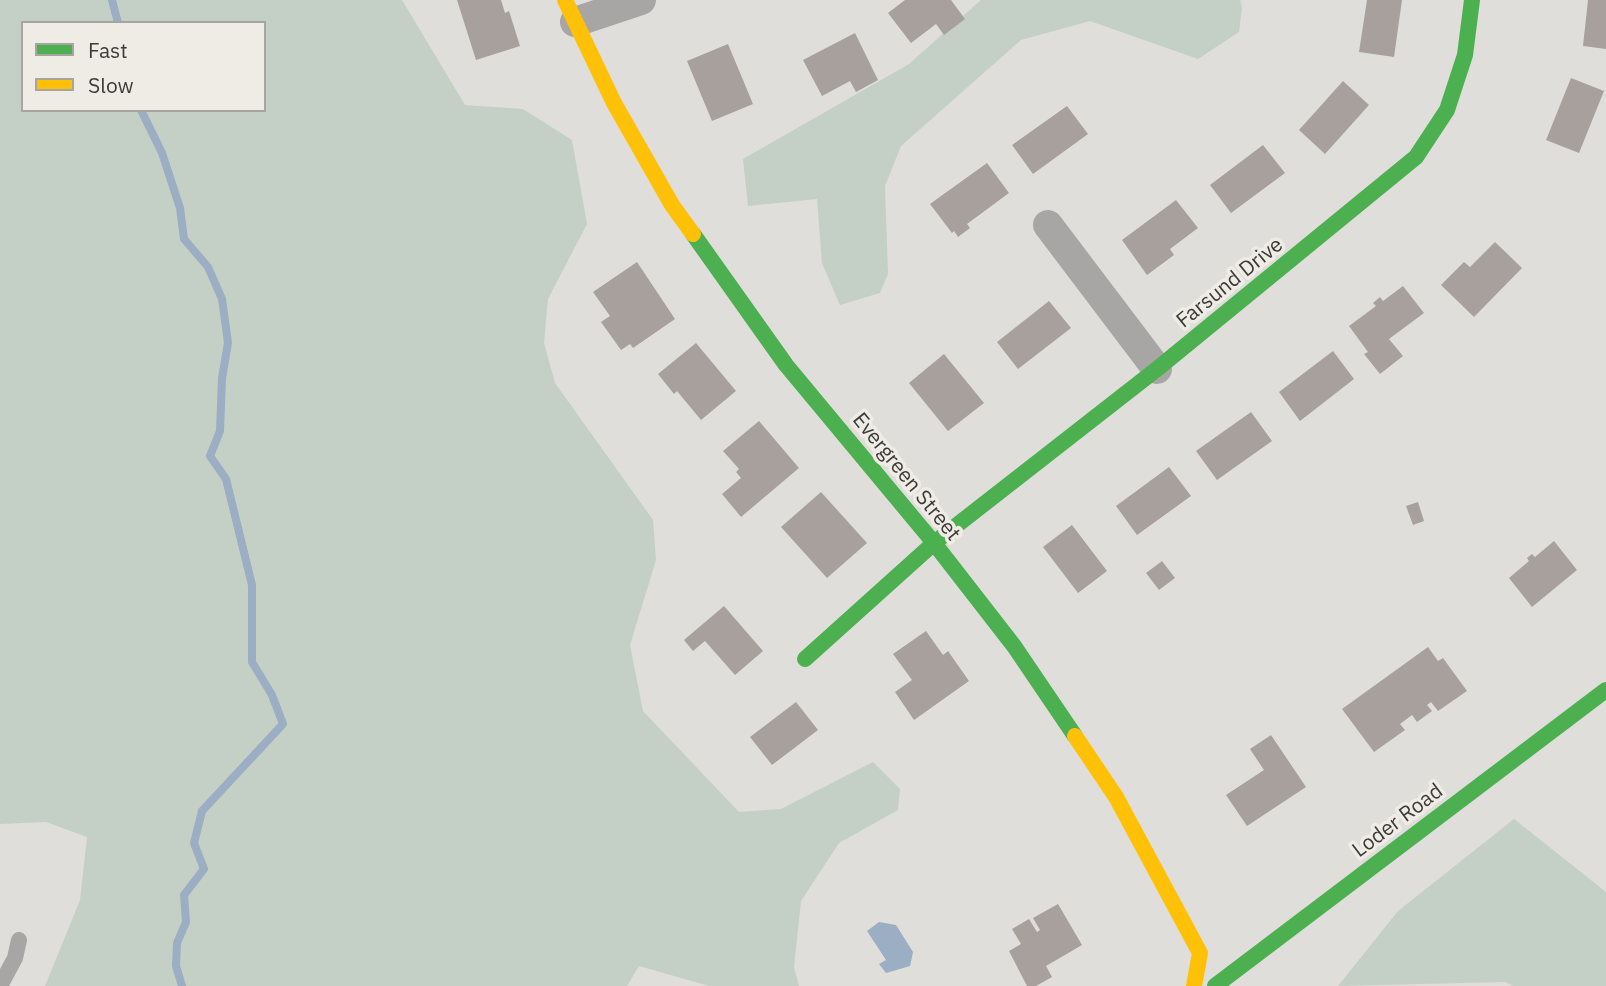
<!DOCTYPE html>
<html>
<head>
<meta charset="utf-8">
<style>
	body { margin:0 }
	#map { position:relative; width:1606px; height:986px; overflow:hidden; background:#dfdeda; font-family:"IBM Plex Sans",sans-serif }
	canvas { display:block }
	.legend { position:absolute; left:21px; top:21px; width:245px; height:91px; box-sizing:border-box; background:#efece5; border:2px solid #a7a5a0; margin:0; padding:9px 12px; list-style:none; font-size:21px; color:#3c3b39 }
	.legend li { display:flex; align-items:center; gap:14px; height:35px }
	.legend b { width:35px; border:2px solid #a7a5a0 }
</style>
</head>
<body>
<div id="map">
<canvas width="1606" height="986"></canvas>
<ul class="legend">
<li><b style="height:9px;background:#4caf50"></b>Fast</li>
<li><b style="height:9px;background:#ffc107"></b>Slow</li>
</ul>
</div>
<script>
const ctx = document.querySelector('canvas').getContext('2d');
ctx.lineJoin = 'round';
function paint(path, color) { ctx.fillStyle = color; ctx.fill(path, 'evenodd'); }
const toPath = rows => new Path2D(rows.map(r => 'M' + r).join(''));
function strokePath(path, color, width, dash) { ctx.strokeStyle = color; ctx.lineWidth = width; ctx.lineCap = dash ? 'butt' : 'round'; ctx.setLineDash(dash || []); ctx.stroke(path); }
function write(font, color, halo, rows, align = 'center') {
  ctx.font = font + ' "IBM Plex Sans",sans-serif'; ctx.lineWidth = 7; ctx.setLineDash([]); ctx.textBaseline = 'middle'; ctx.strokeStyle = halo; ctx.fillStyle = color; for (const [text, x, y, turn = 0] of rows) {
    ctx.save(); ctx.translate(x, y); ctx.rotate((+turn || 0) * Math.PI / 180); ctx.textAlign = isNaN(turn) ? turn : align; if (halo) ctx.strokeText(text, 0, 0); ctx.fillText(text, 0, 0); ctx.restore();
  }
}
paint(toPath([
	[0,0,402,0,465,105,523,109,572,140,587,224,548,299,544,343,555,383,653,520,656,560,630,645,643,711,739,812,781,809,873,762,900,789,898,810,839,843,801,901,794,967,799,986,709,986,639,966,627,986,45,986,80,900,87,837,46,822,0,824],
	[23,23,264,23,264,110,23,110],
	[981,0,1240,0,1242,8,1239,32,1198,59,1090,21,1021,40,901,146,885,186,888,274,880,293,840,305,822,263,817,199,748,206,743,159,909,64],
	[1514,819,1606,892,1606,986,1513,986,1505,982,1338,986,1398,911]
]), '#c4d0c5');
paint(toPath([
	[879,922,896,925,913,952,910,966,886,973,879,964,886,960,867,931]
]), '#9baec3');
strokePath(toPath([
	[112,0,118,23],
	[141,110,162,153,180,208,184,239,208,267,222,299,228,343,222,378,220,431,210,456,226,479,252,585,252,662,272,695,283,724,202,811,194,843,204,869,184,895,186,922,177,943,176,966,182,986]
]), '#9baec3', 8);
paint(toPath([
	[457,0,501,0,505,13,509,11,520,46,476,60],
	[905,0,951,0,965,19,944,35,936,24,911,43,888,13],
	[1367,0,1402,0,1394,57,1359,52],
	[1588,0,1606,0,1606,49,1583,46],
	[855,33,878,80,856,92,850,81,822,96,803,60],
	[728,44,753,104,712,121,687,61],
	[1571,78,1604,91,1579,153,1546,140],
	[1343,81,1369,105,1325,154,1299,130],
	[1067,106,1088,134,1033,174,1012,145],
	[1263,145,1285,173,1231,213,1210,185],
	[987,163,1009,193,967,224,970,228,958,237,954,231,952,233,930,204],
	[1176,200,1198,228,1170,249,1174,255,1147,275,1122,240],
	[1495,242,1522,268,1474,317,1441,285,1464,262,1470,267],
	[637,262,675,319,633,348,630,344,621,350,601,322,610,316,593,292],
	[1403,286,1424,313,1389,339,1403,356,1380,374,1364,354,1368,352,1349,326,1376,306,1373,303,1380,297,1383,301],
	[1049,301,1071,328,1018,369,997,342],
	[696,343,736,391,701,420,677,391,674,394,658,374],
	[1333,351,1354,379,1300,421,1279,392],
	[944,354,984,403,948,431,909,383],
	[1251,412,1272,441,1217,480,1196,451],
	[759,421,799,468,741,517,722,494,741,478,736,472,739,469,723,451],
	[1169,467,1191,496,1137,535,1116,506],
	[821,492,867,543,827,578,781,527],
	[1418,502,1424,521,1413,525,1406,506],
	[1072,525,1107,571,1078,593,1043,547],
	[1554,541,1577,570,1532,607,1509,578,1529,561,1527,558,1532,554,1535,557],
	[1162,561,1175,578,1159,590,1146,573],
	[724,606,763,651,735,675,705,641,693,651,684,640],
	[926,631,943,655,948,651,969,681,914,720,895,692,912,680,893,654],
	[1428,647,1438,661,1443,658,1467,691,1438,711,1431,702,1427,705,1432,711,1417,722,1412,715,1400,724,1405,730,1374,752,1342,709],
	[796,702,818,730,772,765,750,737],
	[1271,735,1306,787,1247,826,1226,795,1264,770,1250,749],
	[1058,904,1082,945,1046,966,1052,977,1036,986,1027,986,1009,951,1021,944,1012,929,1029,919,1037,932,1040,930,1033,918]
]), '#a8a09c');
strokePath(toPath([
	[0,986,15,958,19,940]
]), '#a8a6a4', 16);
strokePath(toPath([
	[575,22,641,0],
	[1048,225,1157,369]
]), '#a8a6a4', 30);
strokePath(toPath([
	[693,234,786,365,934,543,1014,646,1075,736],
	[805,659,934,543,1157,369,1416,157,1447,110,1465,55,1472,0],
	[1215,986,1606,690]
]), '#4caf50', 16);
strokePath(toPath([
	[565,0,614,103,672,205,693,234],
	[1075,736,1116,797,1200,953,1194,986]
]), '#ffc107', 16);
write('21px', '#3c3b39', '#efece5', [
	["Farsund Drive",1230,283,-39],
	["Evergreen Street",906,477,51],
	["Loder Road",1398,821,-37]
]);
</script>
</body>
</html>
